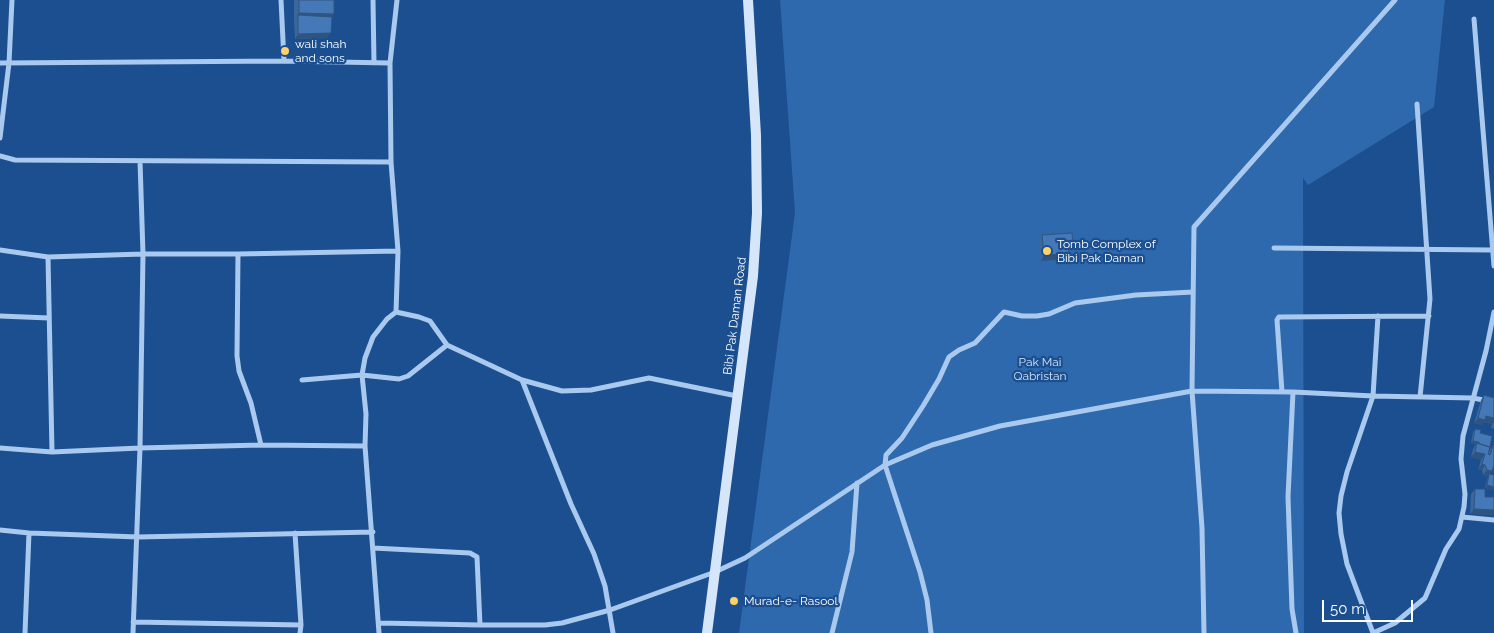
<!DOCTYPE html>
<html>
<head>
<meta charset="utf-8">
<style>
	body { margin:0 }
	#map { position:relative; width:1494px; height:633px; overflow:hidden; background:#1b4f8f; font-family:Raleway,sans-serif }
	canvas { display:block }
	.scale { position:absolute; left:1322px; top:600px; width:91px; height:22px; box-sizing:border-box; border:2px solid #fff; border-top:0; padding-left:6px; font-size:15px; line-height:18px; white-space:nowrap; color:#fff; -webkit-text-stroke:4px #1b4f8f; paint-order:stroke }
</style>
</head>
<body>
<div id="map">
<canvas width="1494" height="633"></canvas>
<div class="scale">50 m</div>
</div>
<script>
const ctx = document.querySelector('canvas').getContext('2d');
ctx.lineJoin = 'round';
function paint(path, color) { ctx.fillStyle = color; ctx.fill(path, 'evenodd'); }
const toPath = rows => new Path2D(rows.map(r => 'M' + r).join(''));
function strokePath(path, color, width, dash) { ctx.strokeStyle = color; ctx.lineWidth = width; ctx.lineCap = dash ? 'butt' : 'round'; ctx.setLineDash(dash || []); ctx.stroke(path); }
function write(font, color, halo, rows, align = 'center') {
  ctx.font = font + ' Raleway,sans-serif'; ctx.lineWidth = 4.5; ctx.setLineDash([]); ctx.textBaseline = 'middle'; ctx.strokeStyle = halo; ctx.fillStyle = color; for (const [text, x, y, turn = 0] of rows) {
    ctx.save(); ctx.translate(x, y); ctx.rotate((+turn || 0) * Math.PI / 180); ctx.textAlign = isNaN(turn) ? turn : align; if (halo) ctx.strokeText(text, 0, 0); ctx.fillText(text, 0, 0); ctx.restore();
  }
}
paint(toPath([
	[780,0,1445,0,1434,107,1308,185,1303,178,1304,633,739,633,795,213]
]), '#2e69ad');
strokePath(toPath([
	[281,0,284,61],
	[373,0,374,63],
	[1474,19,1494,266],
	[0,63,284,61,390,63],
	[1417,104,1430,299,1420,397],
	[0,138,9,63,12,0],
	[0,156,15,160,391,162],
	[1274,248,1493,250],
	[0,250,48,257,143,254,238,254,398,251],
	[238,254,237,356,239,371,251,403,261,445],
	[48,257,52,452],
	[396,312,419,317,430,321,447,345,522,380,562,391,591,390,649,378,737,396],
	[0,316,49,318],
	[302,380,362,375,399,379,408,376,447,345],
	[522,380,571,504,594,554,605,586,613,633],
	[1282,392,1277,320,1279,317,1429,316],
	[1293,392,1288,497,1292,609,1296,633],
	[0,448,52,452,140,448,261,445,365,446],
	[1462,517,1494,520],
	[0,530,29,533,138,537,373,532],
	[295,533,301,625,300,633],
	[373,548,470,553,477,557,480,625],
	[133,622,301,625],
	[379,623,480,625,545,625,562,623,610,610,715,572,745,558,885,465,932,445,1000,426,1192,391,1293,392,1373,396,1473,398,1494,402],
	[25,633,29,533],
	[133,633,140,448,143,254,140,161],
	[379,633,365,446,366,414,362,375,365,358,373,337,387,319,396,312,398,251,391,162,390,63,397,0],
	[832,633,852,552,857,483],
	[931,633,927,600,920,572,885,465,886,455,902,438,923,406,939,379,949,357,959,350,975,343,1004,312,1022,316,1037,316,1049,314,1075,303,1136,295,1193,292],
	[1204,633,1202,528,1192,391,1194,227,1395,0],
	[1373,633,1395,623,1425,598,1446,549,1459,529,1464,507,1465,494,1461,459,1463,436,1486,351,1494,312],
	[1373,633,1347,564,1341,534,1339,513,1341,496,1347,472,1373,396,1378,316]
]), '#a9c9ee', 5);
strokePath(toPath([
	[707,633,753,276,757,213,756,135,748,0]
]), '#d6e6fa', 10);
paint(toPath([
	[294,0,334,0,327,38,295,39,294,20],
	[1042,235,1069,248,1068,248,1065,259,1041,261,1039,240],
	[1484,395,1494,398,1494,429,1491,428,1492,424,1484,422,1482,425,1474,423,1481,400],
	[1475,429,1480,433,1489,451,1494,444,1492,471,1490,474,1494,475,1494,490,1485,488,1488,476,1483,475,1482,470,1478,470,1481,460,1471,457,1473,449,1476,444,1471,443,1473,432],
	[1475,489,1485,497,1493,515,1470,514,1471,494]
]), '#3a679d');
paint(toPath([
	[299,13,334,14,329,21,298,15,294,20],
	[331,33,327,38,295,39,298,34],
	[1073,242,1069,248,1064,248,1068,243],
	[1069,254,1065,259,1041,261,1044,255],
	[1486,416,1494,418,1494,422,1492,424,1484,422,1482,425,1474,423,1478,418],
	[1473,441,1479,442,1477,444,1471,443],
	[1475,452,1485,454,1481,460,1471,457],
	[1482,464,1485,465,1482,470,1478,470],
	[1487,470,1492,471,1489,476,1489,474,1488,476,1483,475],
	[1487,485,1494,487,1494,490,1485,488],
	[1474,509,1494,510,1494,514,1493,515,1470,514]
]), '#305480');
const building = toPath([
	[299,0,334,0,334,14,299,13,299,0],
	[298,15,332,17,331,33,298,34,298,15],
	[1072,233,1073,242,1068,243,1069,254,1044,255,1042,235,1072,233],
	[1484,395,1494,398,1494,418,1486,416,1485,420,1478,418,1484,395],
	[1475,429,1481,430,1480,433,1492,436,1490,447,1479,444,1479,442,1473,441,1475,429],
	[1477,443,1490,447,1488,454,1490,455,1493,446,1494,446,1494,465,1492,471,1487,470,1485,465,1482,464,1485,454,1475,452,1477,443],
	[1489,474,1494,475,1494,487,1487,485,1489,474],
	[1475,489,1485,489,1485,497,1494,497,1494,510,1474,509,1475,489]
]);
paint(building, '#4478b7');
strokePath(building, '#305480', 1);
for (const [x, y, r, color] of [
	[285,51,5,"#ffd166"],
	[1047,251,5,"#ffd166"],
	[734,601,5,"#ffd166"]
]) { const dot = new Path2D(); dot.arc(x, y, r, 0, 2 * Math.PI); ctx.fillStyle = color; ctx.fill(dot); strokePath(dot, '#1b4f8f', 2); }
write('12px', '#fff', '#1b4f8f', [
	["wali shah",295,44],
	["and sons",295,58],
	["Tomb Complex of",1057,244],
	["Bibi Pak Daman",1057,258],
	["Murad-e- Rasool",744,601]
], 'left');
write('12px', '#fff', '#1b4f8f', [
	["Bibi Pak Daman Road",735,316,-83]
]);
write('12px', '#cfe3fa', '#1b4f8f', [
	["Pak Mai",1040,362],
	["Qabristan",1040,376]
]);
</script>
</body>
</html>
